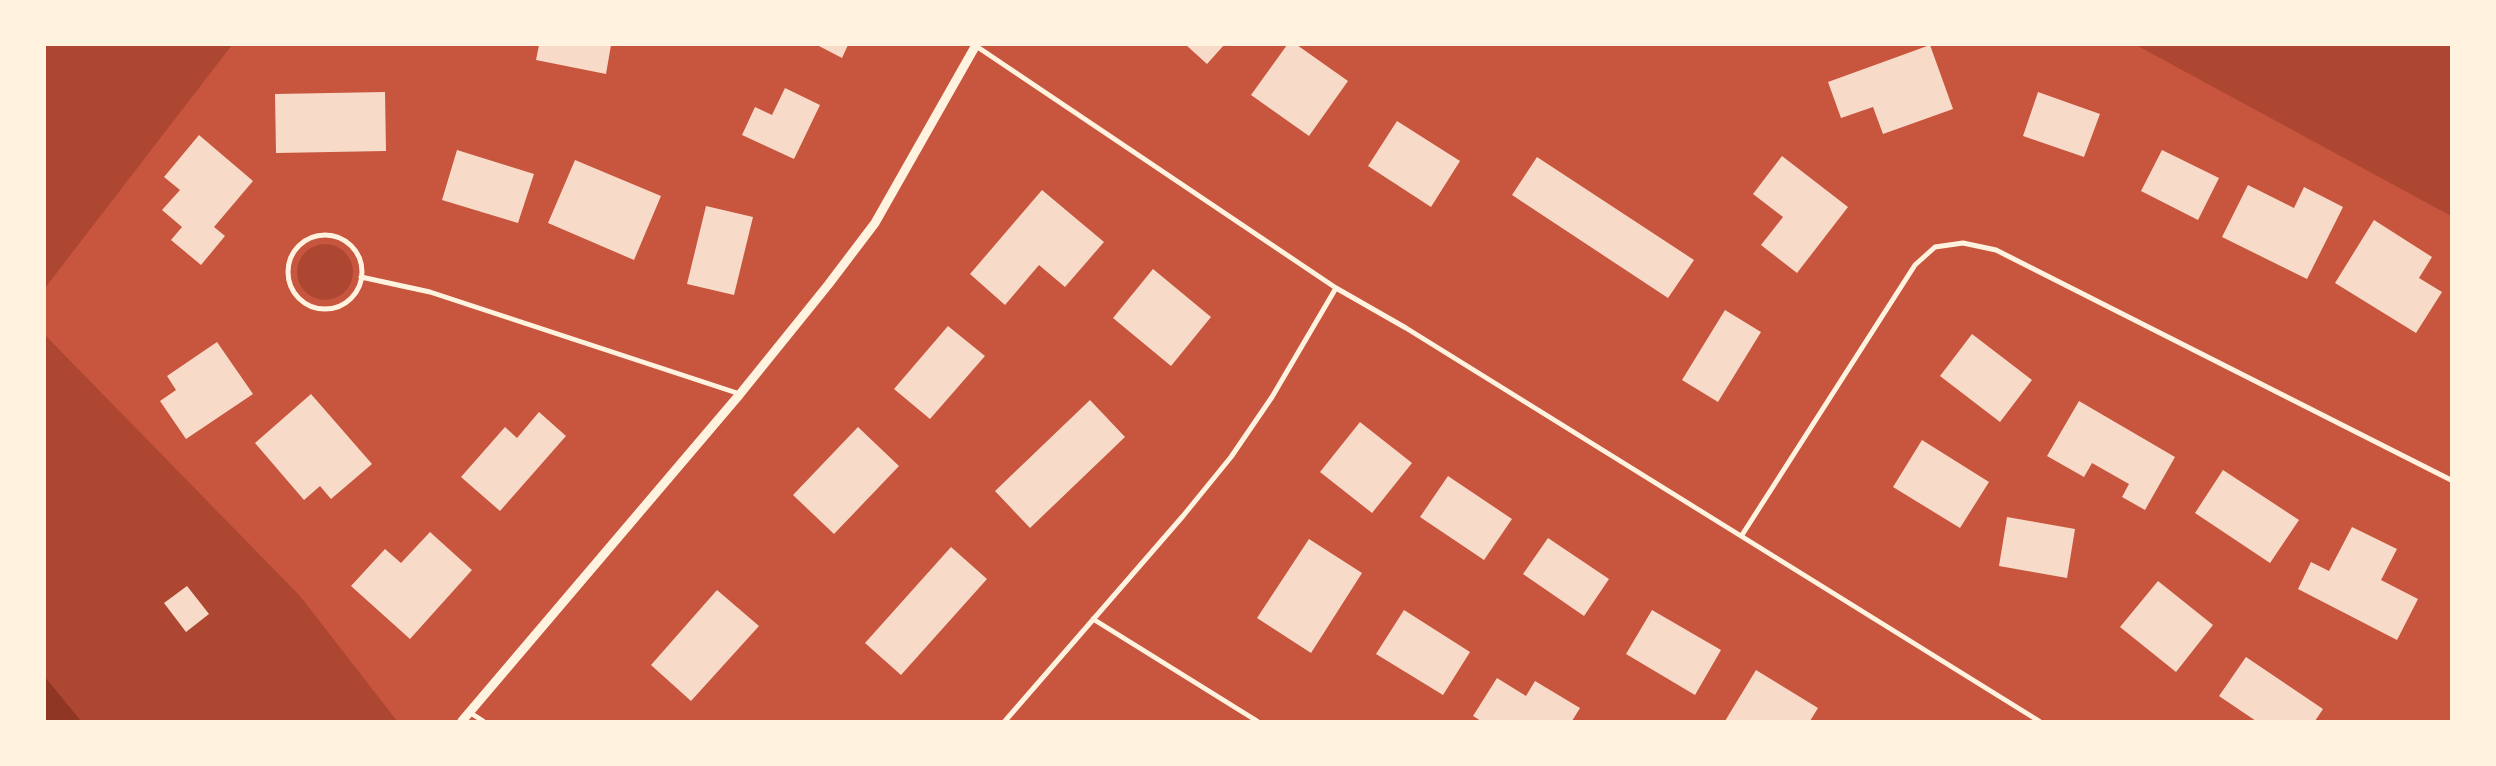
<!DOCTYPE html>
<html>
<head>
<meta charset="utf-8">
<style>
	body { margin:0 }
	#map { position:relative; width:2496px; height:766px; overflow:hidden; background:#c8553d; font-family:Montserrat,sans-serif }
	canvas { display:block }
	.frame { position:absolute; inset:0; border:46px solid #fff3e0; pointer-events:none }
</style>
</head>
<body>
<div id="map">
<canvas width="2496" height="766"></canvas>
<div class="frame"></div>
</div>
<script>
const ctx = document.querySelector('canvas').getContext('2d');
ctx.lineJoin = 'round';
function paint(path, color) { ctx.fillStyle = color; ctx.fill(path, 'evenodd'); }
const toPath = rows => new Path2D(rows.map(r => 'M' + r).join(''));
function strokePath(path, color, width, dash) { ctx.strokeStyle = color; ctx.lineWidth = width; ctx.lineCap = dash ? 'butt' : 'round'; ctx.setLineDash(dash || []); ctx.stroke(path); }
paint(toPath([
	[45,45,232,45,45,288],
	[2136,45,2451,45,2451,216],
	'297 272a28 28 0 1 1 56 0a28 28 0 1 1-56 0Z',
	[45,335,300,596,397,721,45,721]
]), '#ae4732');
paint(toPath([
	[45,677,81,721,45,721]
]), '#8f3625');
paint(toPath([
	[539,45,611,45,606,74,536,60],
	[817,45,848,45,842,58],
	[1186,45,1224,45,1207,64],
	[1287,45,1297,45,1348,81,1309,136,1251,95],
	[1930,45,1953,109,1883,134,1873,107,1841,118,1828,82],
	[785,88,820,105,794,159,742,135,755,107,772,115],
	[385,92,386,151,276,153,275,94],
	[2038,92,2100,114,2084,157,2023,136],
	[1397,121,1460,161,1431,207,1368,166],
	[199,135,253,181,214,227,225,236,201,265,171,240,182,227,162,210,180,190,164,177],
	[457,150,534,174,518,223,442,200],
	[2162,150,2219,178,2198,220,2141,191],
	[1782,156,1848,207,1797,273,1761,245,1783,217,1753,194],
	[1537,157,1694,260,1668,298,1512,195],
	[575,160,661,196,634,260,548,223],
	[2248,185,2294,208,2304,187,2343,207,2307,279,2222,237],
	[1042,190,1104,242,1065,287,1039,265,1005,305,970,274],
	[706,206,753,217,734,295,687,284],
	[2374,220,2432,257,2419,278,2442,292,2416,333,2335,283],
	[1153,269,1211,317,1171,366,1113,318],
	[1725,310,1761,332,1718,402,1682,380],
	[948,326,985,356,930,419,894,389],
	[1972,334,2032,380,2000,422,1940,376],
	[217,342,253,394,186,439,160,401,176,390,167,376],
	[311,394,372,464,331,499,320,486,304,500,255,443],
	[1090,400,1125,437,1030,528,995,491],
	[2079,401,2175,457,2145,510,2122,497,2129,484,2092,463,2084,477,2047,456],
	[539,412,566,436,500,511,461,477,505,427,517,438],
	[1360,422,1412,463,1372,513,1320,472],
	[858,427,899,466,834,534,793,495],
	[1922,440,1989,482,1960,528,1893,487],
	[2223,470,2299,520,2270,563,2195,513],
	[1448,476,1512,519,1484,560,1420,517],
	[2007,517,2075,529,2067,578,1999,566],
	[2352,527,2397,549,2381,580,2418,599,2397,640,2298,589,2311,562,2329,571],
	[430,532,472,570,410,639,351,586,385,549,401,563],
	[1548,538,1609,579,1584,616,1523,574],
	[1309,539,1362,573,1311,653,1257,618],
	[951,547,987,579,901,675,865,643],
	[2158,581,2213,625,2176,672,2120,627],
	[187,586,209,614,186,632,164,603],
	[717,590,759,626,691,701,651,665],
	[1404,610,1470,652,1443,695,1376,654],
	[1652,610,1721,650,1695,695,1626,654],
	[2246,657,2323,709,2315,721,2256,721,2219,696],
	[1756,670,1818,708,1810,721,1725,721],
	[1497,678,1526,696,1535,681,1580,708,1572,721,1481,721,1473,716]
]), '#f7dbc8');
strokePath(toPath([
	[976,46,1336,288,1406,328,2039,721],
	'288 272a37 37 0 1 1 74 0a37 37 0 1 1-74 0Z',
	[361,277,430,292,740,394],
	[1742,535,1915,265,1935,247,1963,243,1996,250,2451,480],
	[1093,619,1257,721],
	[469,712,483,721],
	[1005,721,1183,516,1231,457,1272,397,1336,288]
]), '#fff3e0', 5);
strokePath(toPath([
	[462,721,740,394,828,285,875,223,976,45]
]), '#fff3e0', 9);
</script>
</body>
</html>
